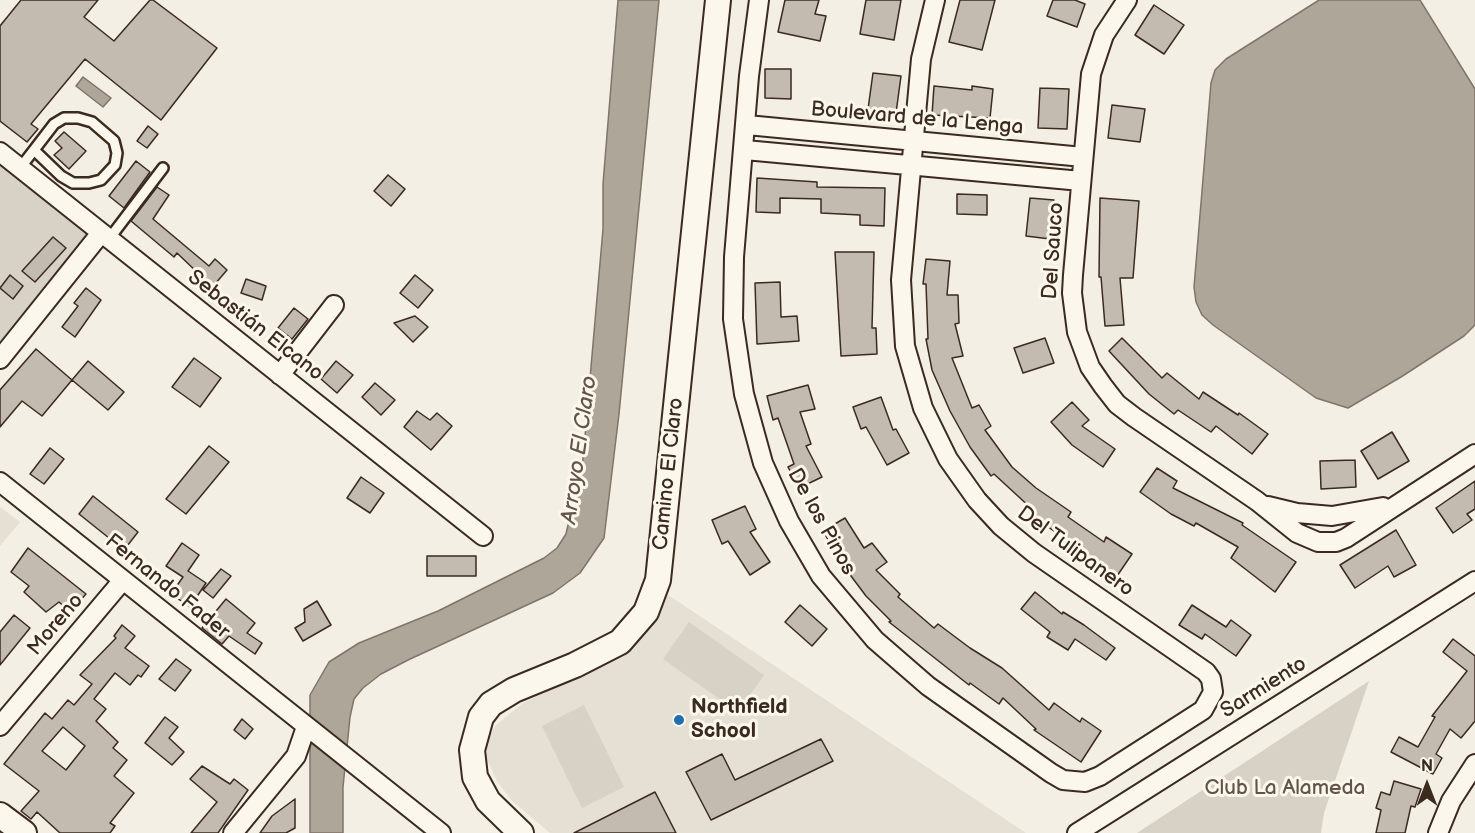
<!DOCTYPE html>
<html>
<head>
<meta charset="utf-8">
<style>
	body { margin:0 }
	#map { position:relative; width:1475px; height:833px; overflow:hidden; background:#f3efe4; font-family:"Balsamiq Sans",sans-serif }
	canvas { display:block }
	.north { position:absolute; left:1397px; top:755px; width:60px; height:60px; -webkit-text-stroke:4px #fbf7ec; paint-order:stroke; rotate:0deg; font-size:16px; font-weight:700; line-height:24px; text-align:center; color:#3b2a1e }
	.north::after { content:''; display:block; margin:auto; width:21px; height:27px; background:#3b2a1e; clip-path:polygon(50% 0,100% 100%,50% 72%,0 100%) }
</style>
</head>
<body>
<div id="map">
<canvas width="1475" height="833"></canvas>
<div class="north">N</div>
</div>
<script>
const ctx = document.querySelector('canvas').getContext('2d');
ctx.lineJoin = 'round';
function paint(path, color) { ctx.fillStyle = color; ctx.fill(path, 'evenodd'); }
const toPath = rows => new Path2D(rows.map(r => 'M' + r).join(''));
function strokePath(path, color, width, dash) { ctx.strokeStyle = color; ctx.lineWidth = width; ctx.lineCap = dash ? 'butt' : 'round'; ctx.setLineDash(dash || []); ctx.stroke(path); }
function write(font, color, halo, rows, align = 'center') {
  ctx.font = font + ' "Balsamiq Sans",sans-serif'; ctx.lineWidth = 6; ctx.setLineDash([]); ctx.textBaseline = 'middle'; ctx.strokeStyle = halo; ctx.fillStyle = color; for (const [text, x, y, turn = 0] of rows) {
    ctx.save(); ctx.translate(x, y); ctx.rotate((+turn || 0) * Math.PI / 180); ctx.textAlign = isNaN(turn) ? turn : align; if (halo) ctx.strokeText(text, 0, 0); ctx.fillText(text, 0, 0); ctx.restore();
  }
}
paint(toPath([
	[0,507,20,522,0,546],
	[668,595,1026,833,550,833,512,801,497,781,486,757,488,739,495,726,523,703,617,659,651,628]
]), '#e5dfd4');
paint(toPath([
	[0,160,88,232,0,346],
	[689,622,764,675,738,712,663,659],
	[1369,681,1324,813,1321,833,1137,833],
	[584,705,624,787,582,808,542,726]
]), '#d8d1c6');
const water = toPath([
	[618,0,659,0,619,414,604,538,580,573,553,593,408,660,381,674,363,688,354,699,350,717,343,787,343,833,310,833,310,695,329,662,359,643,438,611,544,558,557,548,566,534,583,459,603,229,603,184,618,0],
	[1319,0,1420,0,1475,89,1475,325,1464,336,1401,377,1348,408,1316,398,1213,325,1202,315,1196,302,1194,287,1211,83,1215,70,1226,59,1319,0],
	[83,77,111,98,103,107,76,86,83,77]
]);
paint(water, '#afa69a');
strokePath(water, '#817468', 1.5);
const building = toPath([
	[21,0,98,0,84,17,114,41,150,0,153,0,217,48,161,120,85,59,31,124,38,129,27,142,0,121,0,26,21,0],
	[785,0,819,0,815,14,826,16,820,41,778,32,785,0],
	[866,0,901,0,894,40,860,34,866,0],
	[960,0,995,0,982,50,949,42,960,0],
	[1053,0,1075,0,1085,4,1077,27,1047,16,1053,0],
	[1154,5,1184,25,1164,54,1135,35,1154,5],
	[765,69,791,69,791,99,765,98,765,69],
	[873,73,901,76,896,113,868,109,873,73],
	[934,86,972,90,972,86,993,89,990,118,932,115,934,86],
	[1040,88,1069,89,1067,129,1038,128,1040,88],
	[1112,105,1145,109,1140,142,1108,138,1112,105],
	[148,126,158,134,147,148,137,141,148,126],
	[64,132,86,151,69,169,54,155,62,148,55,141,64,132],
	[136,161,150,172,124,208,109,196,136,161],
	[388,175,405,189,391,206,374,191,388,175],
	[757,178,817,182,817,187,885,188,884,226,860,225,860,215,821,213,821,199,780,198,780,213,756,212,757,178],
	[157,187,169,195,153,219,209,266,215,259,227,270,209,291,196,279,200,275,177,253,174,257,131,221,157,187],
	[957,194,987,195,987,215,957,214,957,194],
	[1030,198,1054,200,1050,239,1026,236,1030,198],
	[1100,198,1139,201,1133,278,1120,278,1124,325,1105,326,1101,277,1099,277,1100,198],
	[53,237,66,248,35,282,22,271,53,237],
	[835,252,874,252,872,328,876,328,877,354,841,356,835,252],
	[926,259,950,261,947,295,958,295,959,323,955,324,963,356,952,358,972,408,979,405,991,426,985,430,1012,467,1036,488,1071,512,1068,517,1104,542,1106,537,1132,554,1115,579,1060,541,1063,537,1030,515,1033,510,994,474,991,476,970,447,950,411,932,370,926,339,928,339,926,284,923,284,926,259],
	[10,275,23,286,13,299,0,288,10,275],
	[415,275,433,290,418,308,400,293,415,275],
	[246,279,266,286,262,300,241,293,246,279],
	[780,282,781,317,797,316,799,341,757,344,755,283,780,282],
	[86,288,101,300,75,337,62,327,78,306,74,303,86,288],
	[294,308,308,319,292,339,278,328,294,308],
	[415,316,428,327,413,342,394,323,415,316],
	[1045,338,1054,363,1023,373,1014,348,1045,338],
	[1122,338,1162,378,1167,373,1199,399,1203,392,1238,415,1239,413,1268,434,1252,454,1216,426,1211,432,1178,410,1174,414,1149,394,1109,351,1122,338],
	[36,349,72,380,42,416,22,401,0,427,0,390,36,349],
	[194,358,221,378,200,407,172,387,194,358],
	[88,361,124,392,108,410,72,380,88,361],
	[336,361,353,375,337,393,321,379,336,361],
	[375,383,395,400,381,415,362,397,375,383],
	[808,385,815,409,800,412,811,444,806,446,822,477,799,488,788,467,794,464,778,418,773,420,767,396,808,385],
	[881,397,893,430,896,429,909,453,887,465,866,427,861,429,853,407,881,397],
	[1072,402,1089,420,1082,426,1115,449,1103,467,1072,445,1051,422,1072,402],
	[417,411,430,420,437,413,452,426,431,450,404,427,417,411],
	[1392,432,1409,461,1378,479,1361,451,1392,432],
	[209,446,229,462,186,514,166,499,209,446],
	[50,448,64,459,44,484,30,474,50,448],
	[1355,460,1356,487,1321,489,1320,461,1355,460],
	[1157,468,1177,481,1173,488,1243,523,1242,525,1296,562,1275,592,1231,558,1238,547,1196,523,1194,526,1171,514,1140,492,1157,468],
	[361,477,384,493,370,513,347,498,361,477],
	[1475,481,1475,509,1467,514,1472,520,1453,533,1436,508,1475,481],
	[93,496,138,532,124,550,79,514,93,496],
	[745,506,756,529,750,532,770,562,750,575,728,541,722,544,712,520,745,506],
	[845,518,864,548,872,543,887,562,876,570,900,594,898,597,934,628,938,624,970,648,1002,668,1049,710,1054,703,1080,722,1082,718,1101,731,1081,762,1034,730,1036,729,1003,698,999,704,970,683,969,685,889,622,891,621,866,596,842,564,823,531,845,518],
	[1396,530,1416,565,1394,577,1388,566,1355,588,1340,565,1396,530],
	[182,543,199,555,188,571,206,583,190,607,171,594,183,577,166,566,182,543],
	[28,548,86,594,70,612,59,602,46,612,24,592,29,586,11,572,28,548],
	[427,556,476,556,476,576,427,576,427,556],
	[221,569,231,576,213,598,203,590,221,569],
	[1035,592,1062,614,1063,612,1084,625,1115,648,1106,660,1075,639,1068,650,1047,637,1050,632,1021,609,1035,592],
	[226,599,255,623,247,633,262,643,255,654,229,636,222,644,202,628,226,599],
	[317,601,331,625,303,641,295,628,305,622,304,609,317,601],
	[800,605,827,629,812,646,785,622,800,605],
	[1192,605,1226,627,1231,620,1251,635,1236,656,1205,634,1202,639,1179,625,1192,605],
	[14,615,30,628,0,665,0,632,14,615],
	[122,625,135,636,125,648,149,666,141,677,138,675,130,685,115,673,94,699,106,709,96,721,118,742,113,748,127,760,114,776,134,793,110,823,115,826,110,833,60,833,37,812,31,819,21,811,39,791,4,764,45,713,52,719,68,700,74,705,92,684,80,675,116,638,114,636,122,625],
	[63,727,85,746,66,770,42,751,63,727],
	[1453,639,1475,656,1475,721,1461,738,1450,729,1436,754,1442,758,1433,774,1391,752,1399,737,1418,747,1435,717,1432,716,1467,671,1443,652,1453,639],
	[176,659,191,670,175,691,159,679,176,659],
	[165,717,178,727,169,738,184,752,172,765,145,743,165,717],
	[242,719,253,729,245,739,234,730,242,719],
	[821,739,833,761,711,820,686,772,722,754,735,780,821,739],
	[202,766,230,784,234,779,248,790,218,833,191,833,217,802,190,779,202,766],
	[1394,781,1421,789,1415,807,1411,806,1405,833,1376,833,1381,810,1376,808,1381,792,1390,795,1394,781],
	[655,792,676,833,574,833,655,792],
	[295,799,295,828,286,833,260,833,272,816,295,799]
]);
paint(building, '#c3bbb0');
strokePath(building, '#3b2a1e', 1.5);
const lane = toPath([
	[20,168,34,150,54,124,64,118,78,118,92,122,114,141,117,153,115,165,101,180,89,183,73,183,61,176,34,150],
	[109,239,163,168]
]);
const street = toPath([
	[759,0,749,76,734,257,733,319,744,394,763,463,789,521,821,576,875,640,928,686,1051,773,1063,780,1085,782,1100,776,1203,710,1213,692,1211,679,1206,672,1034,553,1001,526,977,500,948,459,923,408,905,346,901,280,921,59,935,0],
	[1127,0,1104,35,1091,74,1073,275,1072,293,1077,332,1090,367,1103,386,1117,404,1134,417,1257,501,1297,533,1318,542,1336,542,1346,538,1475,454],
	[747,125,1083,157],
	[745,150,1081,181],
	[0,152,483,536],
	[0,359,101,233],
	[280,375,334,305],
	[0,482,441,833],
	[1268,506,1297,513,1332,516,1383,507],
	[0,726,123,580],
	[233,833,296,756,306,727],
	[1077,833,1475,581],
	[1438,833,1451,801,1475,764]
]);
const secondary = toPath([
	[0,815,24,833],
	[521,833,488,801,475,777,472,750,481,717,491,704,514,690,575,665,620,642,646,612,658,580,718,0]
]);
strokePath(lane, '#3b2a1e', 14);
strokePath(street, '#3b2a1e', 22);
strokePath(secondary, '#3b2a1e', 28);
strokePath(lane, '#fbf7ec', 9);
strokePath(street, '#fbf7ec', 18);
strokePath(secondary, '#fbf7ec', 24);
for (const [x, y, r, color] of [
	[679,720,6,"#1f6fb2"]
]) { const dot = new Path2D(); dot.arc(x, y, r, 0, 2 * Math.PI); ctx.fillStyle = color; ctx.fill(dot); strokePath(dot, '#fbf7ec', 2); }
write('21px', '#3b2a1e', '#fbf7ec', [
	["Boulevard de la Lenga",917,119,5],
	["Del Sauco",1054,251,-86],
	["Sebastián Elcano",255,326,38],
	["Camino El Claro",669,474,-84],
	["De los Pinos",821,522,61],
	["Del Tulipanero",1075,552,36],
	["Fernando Fader",167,587,39],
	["Moreno",56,625,-50],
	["Sarmiento",1264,688,-32]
]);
write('bold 21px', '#3b2a1e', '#fbf7ec', [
	["Northfield",691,708],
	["School",691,732]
], 'left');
write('21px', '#625448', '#fbf7ec', [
	["Club La Alameda",1285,789]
]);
write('italic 22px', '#645549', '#fbf7ec', [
	["Arroyo El Claro",580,450,-82]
]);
</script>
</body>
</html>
